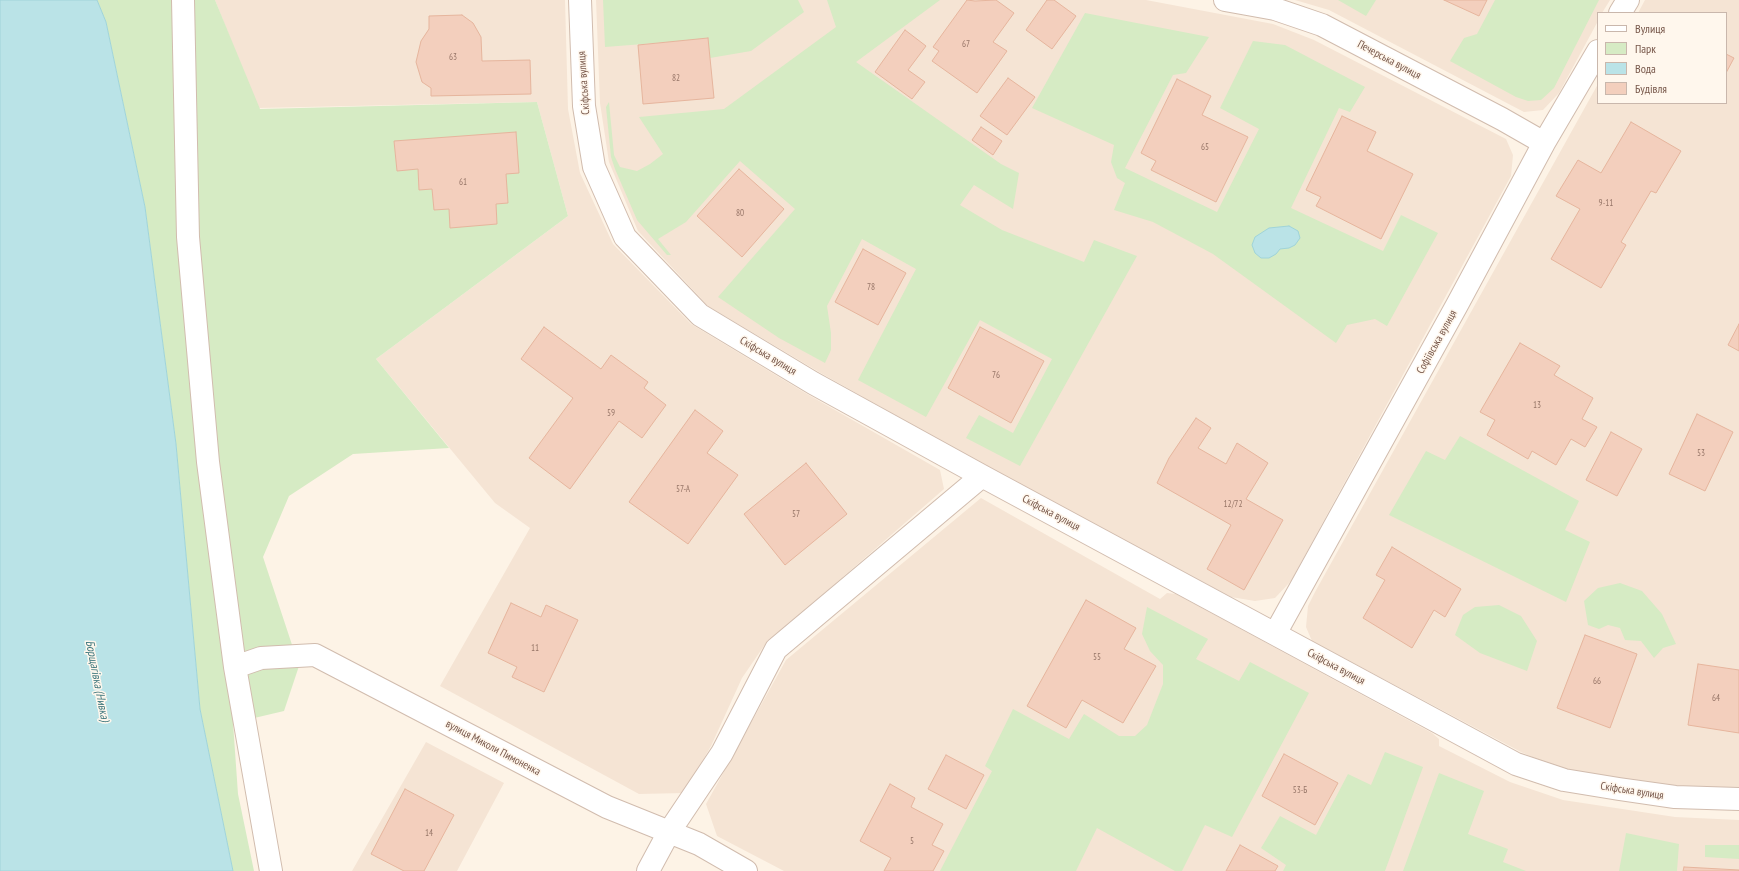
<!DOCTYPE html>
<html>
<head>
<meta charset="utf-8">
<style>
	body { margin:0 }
	#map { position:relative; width:1739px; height:871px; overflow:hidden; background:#fdf3e6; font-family:"PT Sans Narrow",sans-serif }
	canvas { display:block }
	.legend { position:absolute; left:1597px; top:12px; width:130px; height:92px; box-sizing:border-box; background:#fff7ed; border:1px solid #c9b7ac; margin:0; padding:5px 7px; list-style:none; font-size:12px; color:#77574a }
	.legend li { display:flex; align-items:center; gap:8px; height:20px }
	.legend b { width:20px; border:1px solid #c9b7ac }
</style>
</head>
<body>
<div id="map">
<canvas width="1739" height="871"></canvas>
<ul class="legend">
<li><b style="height:5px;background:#fff"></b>Вулиця</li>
<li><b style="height:11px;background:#d6ebc4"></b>Парк</li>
<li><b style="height:11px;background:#bae3e7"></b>Вода</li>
<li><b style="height:11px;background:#f3cfbd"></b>Будівля</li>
</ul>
</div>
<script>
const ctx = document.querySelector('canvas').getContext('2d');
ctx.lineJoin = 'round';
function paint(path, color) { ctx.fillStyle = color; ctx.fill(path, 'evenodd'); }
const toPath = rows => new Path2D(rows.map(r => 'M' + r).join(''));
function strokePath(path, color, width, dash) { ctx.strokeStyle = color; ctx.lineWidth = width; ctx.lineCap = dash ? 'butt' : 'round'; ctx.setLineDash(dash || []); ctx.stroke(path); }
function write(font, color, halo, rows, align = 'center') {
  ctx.font = font + ' "PT Sans Narrow",sans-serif'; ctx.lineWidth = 3; ctx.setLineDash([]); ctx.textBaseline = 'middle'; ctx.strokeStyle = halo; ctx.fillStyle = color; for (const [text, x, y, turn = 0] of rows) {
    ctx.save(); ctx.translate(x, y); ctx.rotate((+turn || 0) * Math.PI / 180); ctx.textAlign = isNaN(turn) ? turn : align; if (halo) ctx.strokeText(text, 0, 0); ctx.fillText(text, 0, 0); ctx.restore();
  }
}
paint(toPath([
	[215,0,565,0,568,109,580,173,613,244,691,324,807,394,940,470,944,489,797,617,768,640,742,678,711,746,684,793,639,794,440,686,530,528,495,503,376,359,568,216,537,102,258,108],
	[596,0,1146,0,1273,24,1314,40,1506,139,1513,155,1511,176,1291,581,1275,598,1255,601,1231,597,987,467,819,372,708,306,638,231,609,162,600,103],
	[1295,0,1610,0,1602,13,1598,13,1598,21,1559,93,1543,110,1524,112,1329,10],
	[1645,0,1739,0,1739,793,1677,791,1566,772,1521,752,1312,641,1306,627,1308,606,1315,592,1598,84,1598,103,1726,103,1726,13,1638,13],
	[981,498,1160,599,1167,593,1176,594,1432,733,1439,739,1439,746,1510,782,1563,800,1675,817,1739,820,1739,871,784,871,717,836,706,804,786,660],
	[426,742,504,783,457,871,352,871]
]), '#f5e4d4');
paint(toPath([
	[97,0,215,0,260,109,537,102,568,216,376,359,449,448,353,454,289,496,263,557,299,666,284,711,233,723,238,794,254,871,233,871,200,709,176,444,145,207,106,22],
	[603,0,798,0,804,12,751,51,710,58,708,39,605,47],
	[827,0,940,0,856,62,1001,164,1019,173,1013,209,974,185,960,205,1002,230,1084,262,1094,240,1137,256,1020,466,966,438,979,415,1013,433,1052,359,980,320,926,417,858,380,916,269,862,239,827,306,831,333,831,350,825,363,779,338,718,297,795,209,740,161,686,222,658,239,671,255,667,255,637,220,615,169,611,157,606,107,609,102,614,155,620,167,637,171,650,164,663,154,639,117,724,109,836,27],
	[1338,0,1376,0,1366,16],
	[1495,0,1599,0,1554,88,1541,100,1528,101,1516,97,1450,61,1464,38,1477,34],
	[1085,13,1209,37,1186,73,1173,75,1125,168,1217,212,1259,129,1220,108,1253,41,1285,45,1365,87,1350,112,1339,108,1291,208,1383,251,1401,215,1438,233,1387,326,1375,319,1347,325,1336,343,1213,254,1153,222,1114,210,1125,183,1117,178,1111,162,1114,145,1032,108],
	[1460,436,1579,501,1565,530,1590,542,1566,602,1389,515,1426,451,1445,460],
	[1620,583,1642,591,1662,614,1676,644,1663,648,1654,658,1641,641,1625,640,1620,628,1608,625,1599,629,1588,625,1584,601,1598,588],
	[1499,605,1521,616,1537,641,1527,671,1480,653,1455,635,1463,615,1475,607],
	[1147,607,1208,639,1196,659,1239,681,1250,662,1309,693,1232,837,1205,825,1182,871,1175,871,1097,828,1076,871,940,871,992,771,985,766,1013,709,1069,739,1084,714,1119,736,1135,736,1147,725,1163,684,1163,665,1150,651,1142,634],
	[1385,752,1423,767,1385,871,1283,871,1286,865,1261,848,1280,816,1316,835,1348,774,1371,785],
	[1439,773,1484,791,1468,834,1508,849,1503,862,1526,871,1403,871],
	[1626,833,1679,844,1677,871,1619,871],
	[1705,845,1739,845,1739,859,1705,857]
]), '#d6ebc4');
const water = toPath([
	[0,0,97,0,106,22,145,207,176,444,200,709,233,871,0,871,0,0],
	[1289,226,1298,231,1300,238,1295,245,1289,248,1280,249,1276,254,1269,258,1261,258,1255,253,1252,245,1255,237,1269,228,1289,226]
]);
paint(water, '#bae3e7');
strokePath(water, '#a0d4d9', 1);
const building = toPath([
	[967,0,975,1,996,0,1014,13,993,42,1007,51,977,93,932,61,939,51,933,47,967,0],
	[1047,0,1054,0,1076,16,1052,49,1026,30,1047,0],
	[1444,0,1487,0,1479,16,1444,0],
	[462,15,473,23,481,37,482,61,530,60,531,94,431,96,431,88,422,82,416,62,421,41,429,29,429,16,462,15],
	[905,30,926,46,908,70,925,82,912,99,875,72,905,30],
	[708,38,714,98,643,104,638,45,708,38],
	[1726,54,1734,58,1726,73,1726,54],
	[1008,78,1035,97,1007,135,980,116,1008,78],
	[1177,79,1211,96,1202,115,1248,137,1216,202,1151,170,1156,161,1141,153,1177,79],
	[1342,116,1376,132,1367,151,1413,174,1381,239,1316,206,1321,197,1306,190,1342,116],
	[1631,122,1681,151,1656,193,1651,191,1621,242,1626,245,1601,288,1551,259,1580,209,1556,196,1578,160,1601,173,1631,122],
	[981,127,1002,141,993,155,972,140,981,127],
	[516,132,519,173,506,174,508,203,496,204,497,224,450,228,449,209,434,210,432,189,419,190,418,169,397,171,394,141,516,132],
	[739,169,784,209,742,257,697,216,739,169],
	[863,249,906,273,878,325,835,302,863,249],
	[1739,324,1739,351,1728,345,1739,324],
	[544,327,601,369,611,355,648,382,644,388,666,405,642,438,619,421,570,489,529,458,573,398,521,359,544,327],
	[980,327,1044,361,1011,423,948,388,980,327],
	[1520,343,1560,366,1554,375,1593,398,1582,419,1597,427,1585,447,1571,439,1556,465,1532,451,1528,459,1487,435,1495,420,1480,412,1520,343],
	[695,410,723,431,707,453,738,475,688,544,629,502,695,410],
	[1697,414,1733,432,1705,491,1669,474,1697,414],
	[1196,418,1211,428,1198,448,1226,464,1237,443,1268,463,1246,499,1283,520,1244,590,1207,569,1231,525,1157,483,1169,458,1196,418],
	[1611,432,1642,449,1617,496,1586,480,1611,432],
	[806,463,847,514,785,565,744,514,806,463],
	[1392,547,1461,589,1445,617,1434,610,1412,648,1363,618,1385,580,1376,575,1392,547],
	[1086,600,1136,628,1124,649,1156,666,1123,723,1082,700,1066,728,1027,706,1086,600],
	[511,603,541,617,546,605,578,620,544,692,512,677,517,667,488,653,511,603],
	[1585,635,1637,654,1610,728,1557,708,1585,635],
	[1698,664,1739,670,1739,733,1688,725,1698,664],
	[1284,754,1338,783,1315,825,1262,796,1284,754],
	[946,755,984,775,966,809,928,789,946,755],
	[890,784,915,798,911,807,943,824,932,845,944,851,933,871,884,871,891,858,860,841,890,784],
	[405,789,454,815,424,871,404,871,371,854,405,789],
	[1240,845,1278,866,1275,871,1226,871,1240,845],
	[1684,867,1739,870,1739,871,1683,871,1684,867]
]);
paint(building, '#f3cfbd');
strokePath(building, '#e6b59d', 1);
const minor = toPath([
	[183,0,188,237,208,462,235,667,271,871],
	[580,0,584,106,594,167,625,237,700,315,813,383,982,476,1516,764,1564,780,1619,789,1675,797,1739,799],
	[1225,0,1275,9,1322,25,1502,119,1544,143],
	[1620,13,1628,0],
	[1275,634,1457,305,1544,143,1598,51],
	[235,667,261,658,315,655,607,807,699,844,746,871],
	[648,871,669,832,722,753,776,649,982,476]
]);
strokePath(minor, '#d1bcae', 24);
strokePath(minor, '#fff', 22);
write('9px', '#967567', null, [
	["67",966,44],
	["63",453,57],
	["82",676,78],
	["65",1205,147],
	["61",463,182],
	["9-11",1606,203],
	["80",740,213],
	["78",871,287],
	["76",996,375],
	["13",1537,405],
	["59",611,413],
	["53",1701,453],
	["57-А",683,489],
	["12/72",1233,504],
	["57",796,514],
	["11",535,648],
	["55",1097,657],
	["66",1597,681],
	["64",1716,698],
	["53-Б",1300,790],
	["14",429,833],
	["5",912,841]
]);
write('11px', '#77574a', '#fff7ed', [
	["Печерська вулиця",1389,60,28],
	["Скіфська вулиця",584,83,-94],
	["Софіївська вулиця",1437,342,-61],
	["Скіфська вулиця",768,356,31],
	["Скіфська вулиця",1051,513,28],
	["Скіфська вулиця",1336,667,28],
	["вулиця Миколи Пимоненка",493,748,28],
	["Скіфська вулиця",1632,791,9]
]);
write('italic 12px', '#3d767c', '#fff7ed', [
	["Борщагівка (Нивка)",97,681,79]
]);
</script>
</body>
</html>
